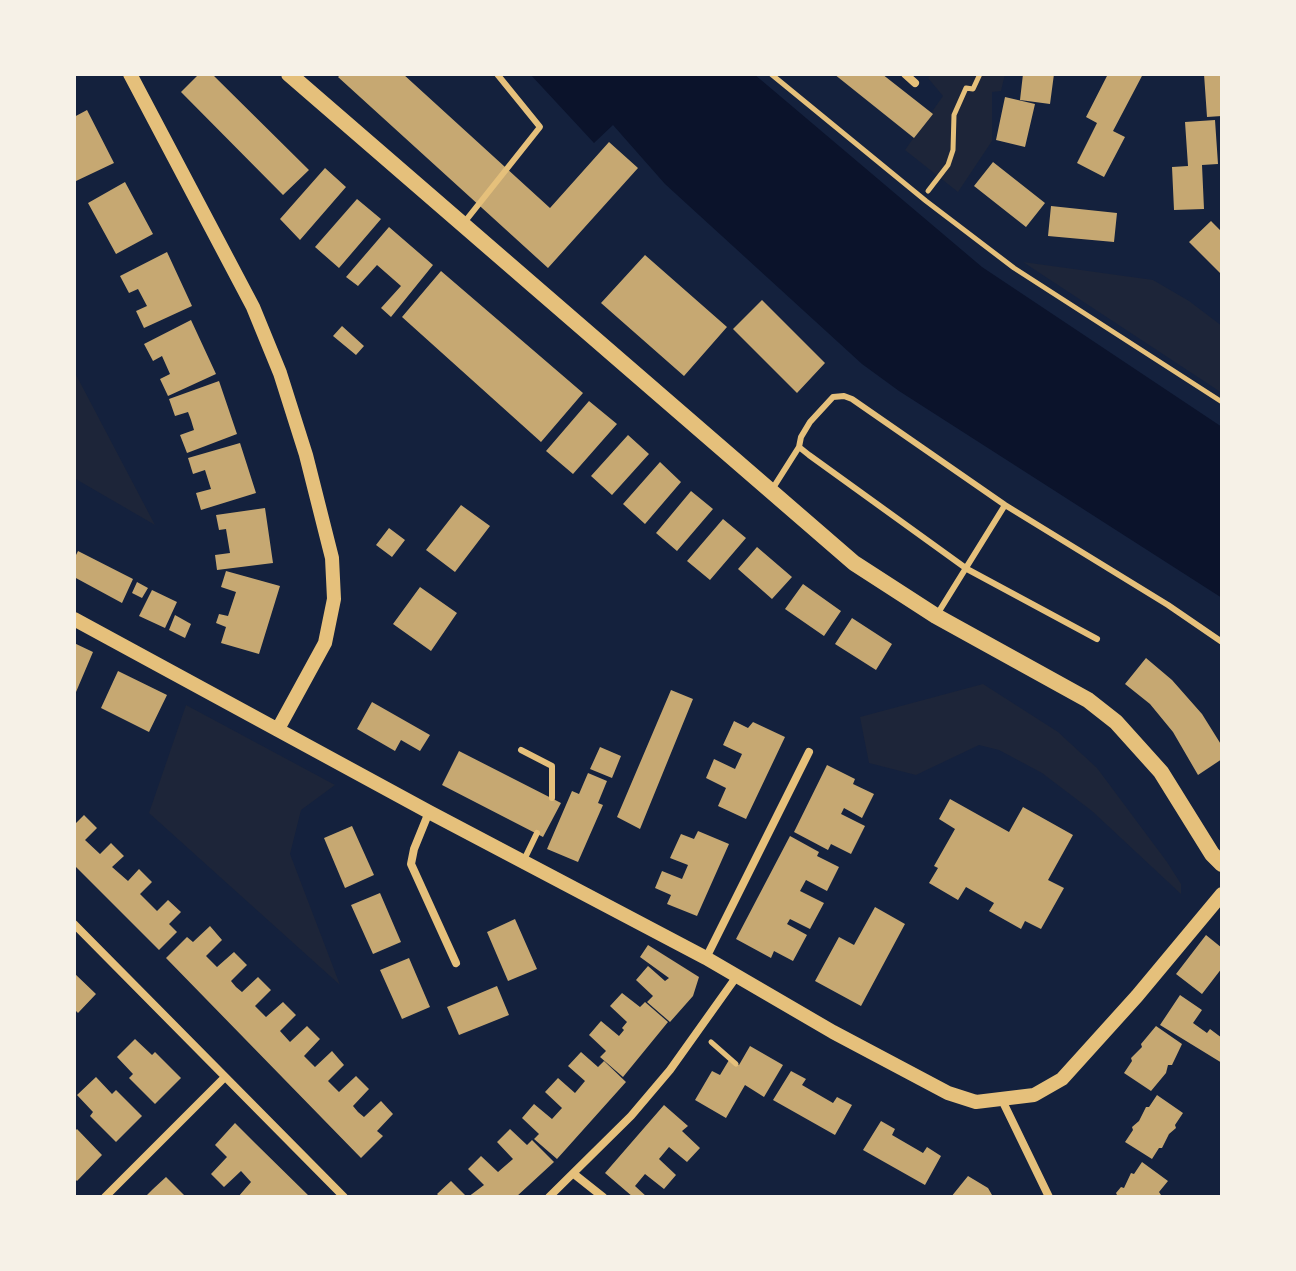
<!DOCTYPE html>
<html>
<head>
<meta charset="utf-8">
<style>
	body { margin:0 }
	#map { position:relative; width:1296px; height:1271px; overflow:hidden; background:#14213d; font-family:Raleway,sans-serif }
	canvas { display:block }
	.frame { position:absolute; inset:0; border:76px solid #f6f1e7; pointer-events:none }
</style>
</head>
<body>
<div id="map">
<canvas width="1296" height="1271"></canvas>
<div class="frame"></div>
</div>
<script>
const ctx = document.querySelector('canvas').getContext('2d');
ctx.lineJoin = 'round';
function paint(path, color) { ctx.fillStyle = color; ctx.fill(path, 'evenodd'); }
const toPath = rows => new Path2D(rows.map(r => 'M' + r).join(''));
function strokePath(path, color, width, dash) { ctx.strokeStyle = color; ctx.lineWidth = width; ctx.lineCap = dash ? 'butt' : 'round'; ctx.setLineDash(dash || []); ctx.stroke(path); }
paint(toPath([
	[932,74,1005,74,1001,91,992,92,992,141,958,192,905,150,943,96,928,78],
	[1023,262,1153,280,1189,301,1222,326,1222,393],
	[74,371,155,525,74,478],
	[983,684,1058,732,1097,768,1167,862,1181,884,1181,894,1092,811,1042,773,999,750,979,745,916,775,869,763,860,717],
	[186,705,335,785,301,810,290,854,340,985,149,813]
]), '#1d2539');
paint(toPath([
	[530,74,754,74,982,267,1222,427,1222,598,899,391,862,364,665,184,613,125,594,143]
]), '#0b132b');
paint(toPath([
	[199,74,212,74,309,170,283,195,181,92],
	[341,74,403,74,550,208,609,142,638,168,548,268,338,77],
	[834,74,882,74,933,114,914,138],
	[1023,74,1054,74,1050,104,1020,100],
	[1108,74,1143,74,1113,131,1125,137,1104,177,1077,163,1097,123,1086,117],
	[1204,74,1222,74,1222,116,1207,117],
	[1005,97,1035,104,1025,147,996,140],
	[87,110,114,163,76,181,74,177,74,117],
	[1215,120,1218,164,1202,165,1204,209,1174,210,1172,167,1188,166,1185,122],
	[993,162,1045,203,1026,227,974,186],
	[325,168,346,187,300,240,280,219],
	[125,182,153,234,116,254,88,203],
	[357,199,381,219,339,268,315,247],
	[1051,206,1117,213,1114,242,1048,236],
	[1211,221,1222,232,1220,273,1189,242],
	[389,227,433,265,391,317,381,308,401,286,377,265,358,286,346,277],
	[167,252,192,306,144,328,136,311,147,306,138,289,129,293,120,276],
	[645,255,727,327,684,376,601,303],
	[441,271,583,393,541,442,402,317],
	[762,300,825,363,797,393,733,329],
	[191,320,216,374,168,396,160,379,170,374,162,356,153,361,144,344],
	[342,326,364,346,356,355,333,336],
	[219,381,237,434,187,453,180,435,194,430,191,420,188,412,175,416,169,399],
	[589,401,617,424,573,474,546,451],
	[628,435,649,454,612,495,591,476],
	[240,443,256,493,201,510,196,493,211,489,205,470,193,474,188,458],
	[660,462,681,482,645,524,623,504],
	[691,491,713,509,677,551,656,533],
	[461,505,490,526,455,572,426,550],
	[265,508,273,563,217,570,215,555,230,553,226,529,219,530,216,515],
	[723,519,746,538,710,580,687,561],
	[389,528,405,540,392,557,376,545],
	[757,547,792,577,772,599,738,569],
	[78,551,133,579,122,603,74,577,74,559],
	[226,571,280,586,259,654,221,643,226,627,216,623,219,614,228,616,236,592,221,587],
	[137,582,148,588,142,598,132,593],
	[803,584,841,611,824,636,785,609],
	[420,587,457,613,431,651,393,624],
	[152,590,177,602,165,628,139,616],
	[175,615,191,624,185,638,169,630],
	[852,618,892,644,876,670,835,644],
	[74,643,93,652,76,692,74,691],
	[1146,658,1172,680,1202,714,1222,746,1222,759,1198,775,1173,732,1150,704,1125,684],
	[118,671,167,695,149,732,101,708],
	[671,690,693,699,640,829,617,817],
	[372,702,430,735,420,751,401,740,395,751,357,729],
	[734,721,748,728,753,722,785,737,746,819,718,806,726,788,706,778,714,759,735,769,742,754,723,745],
	[600,747,621,756,612,778,590,769],
	[459,751,561,803,543,837,442,785],
	[827,765,855,779,853,784,874,794,862,818,844,808,841,814,865,826,851,854,831,844,828,850,794,832],
	[588,773,607,781,598,803,603,805,578,862,547,849,572,791,579,794],
	[950,799,1009,832,1023,807,1073,835,1048,880,1064,888,1041,929,1025,921,1021,929,989,911,994,903,966,887,958,900,929,883,938,868,934,866,955,829,939,819],
	[84,815,97,828,85,840,100,854,111,843,124,856,112,867,128,881,139,869,152,882,140,894,157,911,168,900,181,912,169,924,177,932,159,950,74,865,74,825],
	[352,826,374,875,345,888,324,838],
	[698,831,729,844,697,916,667,904,671,895,655,888,662,871,682,879,688,865,670,858,681,834,694,839],
	[790,836,819,852,817,856,839,867,827,891,806,880,800,891,824,903,810,929,790,919,787,924,807,935,793,961,774,951,771,958,736,939],
	[380,893,401,942,373,954,351,905],
	[875,907,905,924,861,1006,815,981,839,937,854,945],
	[515,919,537,969,508,981,487,932],
	[210,926,222,940,206,956,217,967,234,952,247,965,231,981,236,987,242,992,258,977,271,990,255,1006,266,1017,283,1002,296,1015,280,1031,290,1042,307,1026,320,1039,304,1056,315,1067,332,1051,344,1065,328,1081,339,1092,356,1076,369,1089,353,1106,358,1112,364,1117,381,1101,393,1114,377,1131,383,1136,361,1158,166,958,187,937,193,942],
	[1206,935,1222,948,1222,968,1202,994,1176,974],
	[648,945,699,977,693,996,670,1022,647,1002,653,996,636,980,648,966,665,981,669,978,640,957],
	[409,958,430,1007,402,1019,380,970],
	[74,973,96,994,78,1013,74,1009],
	[497,986,509,1015,459,1035,447,1007],
	[622,993,640,1007,645,1002,668,1022,623,1077,600,1057,606,1051,589,1035,601,1021,619,1036,624,1030,622,1028,627,1022,610,1006],
	[1180,995,1202,1010,1193,1023,1207,1033,1210,1029,1222,1038,1222,1063,1160,1025],
	[1156,1026,1182,1044,1172,1065,1168,1065,1166,1073,1151,1091,1124,1073,1132,1061,1131,1058,1142,1047,1141,1044],
	[135,1039,152,1055,155,1052,181,1078,155,1104,129,1078,133,1074,117,1057],
	[750,1046,783,1065,764,1097,745,1085,726,1118,695,1100,712,1071,720,1075,729,1060,739,1065],
	[581,1052,598,1067,604,1061,626,1082,557,1159,534,1139,539,1134,522,1118,534,1104,552,1119,562,1108,545,1092,558,1078,575,1093,585,1081,568,1066],
	[791,1071,806,1079,802,1085,833,1103,837,1097,852,1105,835,1135,773,1100],
	[96,1077,112,1094,116,1090,142,1116,116,1142,90,1116,93,1112,77,1095],
	[1157,1095,1183,1113,1175,1125,1176,1128,1169,1134,1162,1148,1159,1148,1152,1159,1125,1142,1133,1130,1132,1127,1139,1121,1146,1107,1149,1107],
	[664,1105,688,1126,682,1131,700,1148,687,1162,669,1147,659,1159,676,1175,664,1189,645,1174,635,1186,647,1197,633,1197,605,1173],
	[881,1121,895,1129,892,1135,923,1153,927,1147,941,1156,925,1185,863,1150],
	[235,1123,255,1143,310,1197,238,1197,251,1182,241,1171,224,1187,211,1174,227,1157,215,1145],
	[77,1129,102,1155,77,1181,74,1178,74,1132],
	[510,1129,527,1145,532,1140,554,1162,516,1197,468,1197,484,1185,468,1169,481,1156,498,1172,513,1159,497,1142],
	[1142,1162,1168,1181,1159,1192,1161,1195,1118,1197,1116,1193,1121,1187,1124,1188,1131,1173,1134,1174],
	[968,1176,988,1188,992,1195,999,1197,951,1197],
	[166,1177,186,1197,145,1197,153,1189],
	[451,1181,467,1197,440,1197,437,1194]
]), '#c6a872');
strokePath(toPath([
	[771,74,926,201,1014,268,1222,402],
	[928,191,948,165,953,150,954,115,966,88,973,89,980,74],
	[711,1042,736,1064]
]), '#e5c07b', 5);
strokePath(toPath([
	[463,224,540,127,497,74],
	[773,488,799,447],
	[938,613,1005,505],
	[1097,639,967,569,809,455,799,447,801,437,810,422,833,397,844,396,852,399,1005,505,1168,605,1222,642],
	[521,750,552,766,552,798],
	[523,862,537,833]
]), '#e5c07b', 6);
strokePath(toPath([
	[905,74,915,83],
	[429,812,414,849,411,864,456,963],
	[74,924,344,1197],
	[706,958,809,752],
	[1002,1100,1049,1197],
	[574,1174,603,1197],
	[105,1197,225,1077],
	[549,1197,631,1116,670,1070,737,976]
]), '#e5c07b', 8);
strokePath(toPath([
	[130,74,253,307,280,373,306,455,332,558,334,599,325,643,278,729],
	[74,619,429,812,706,958,833,1032,948,1093,976,1102,1034,1095,1062,1079,1137,996,1222,894]
]), '#e5c07b', 14);
strokePath(toPath([
	[289,74,854,563,936,616,1088,700,1116,722,1161,772,1212,854,1222,864]
]), '#e5c07b', 16);
</script>
</body>
</html>
